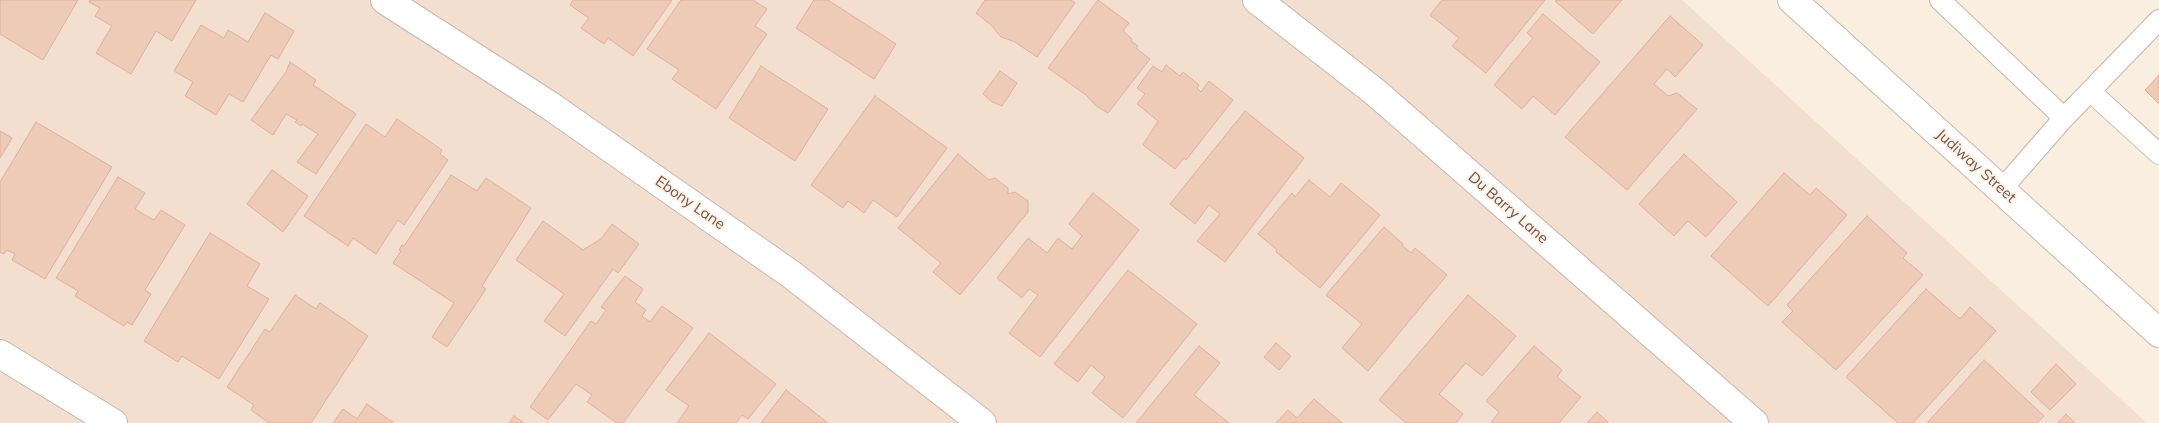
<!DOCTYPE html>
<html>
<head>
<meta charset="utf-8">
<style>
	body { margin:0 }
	canvas { display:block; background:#faeee0 }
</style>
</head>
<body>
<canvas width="2159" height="423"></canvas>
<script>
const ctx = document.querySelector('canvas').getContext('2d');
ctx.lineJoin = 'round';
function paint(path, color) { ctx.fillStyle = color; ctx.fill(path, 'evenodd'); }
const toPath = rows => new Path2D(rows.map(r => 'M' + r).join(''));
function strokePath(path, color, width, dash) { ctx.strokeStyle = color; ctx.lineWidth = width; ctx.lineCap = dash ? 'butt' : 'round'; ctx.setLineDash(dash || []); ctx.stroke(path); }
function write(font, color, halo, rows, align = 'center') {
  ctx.font = font + ' Mulish,sans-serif'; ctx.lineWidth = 4; ctx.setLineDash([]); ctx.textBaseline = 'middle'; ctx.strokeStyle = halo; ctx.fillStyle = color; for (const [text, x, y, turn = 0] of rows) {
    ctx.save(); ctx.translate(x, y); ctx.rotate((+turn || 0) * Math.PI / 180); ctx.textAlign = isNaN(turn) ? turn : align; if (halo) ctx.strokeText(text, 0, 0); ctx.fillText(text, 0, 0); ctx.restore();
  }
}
paint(toPath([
	[0,0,1682,0,2147,423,0,423]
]), '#f2dfcf');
const building = toPath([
	[0,0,78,0,43,60,0,34,0,0],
	[90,0,196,0,172,41,156,31,131,74,96,53,112,26,95,16,100,8,89,2,90,0],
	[573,0,672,0,633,56,608,38,604,44,581,28,589,18,570,5,573,0],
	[681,0,753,0,767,9,755,26,767,34,716,109,672,79,679,70,647,49,681,0],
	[814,0,828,0,896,44,874,79,796,28,814,0],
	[985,0,1071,0,1075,3,1037,57,1015,42,1001,37,991,25,976,13,985,0],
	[1098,0,1129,23,1123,31,1132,39,1131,41,1138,46,1136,48,1150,59,1108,113,1096,106,1086,95,1048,68,1098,0],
	[1442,0,1545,0,1486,73,1452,46,1459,38,1430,15,1442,0],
	[1557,0,1622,0,1593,34,1555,1,1557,0],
	[265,13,294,31,278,59,271,55,243,102,229,94,216,115,185,96,193,82,174,71,201,25,224,38,228,30,248,42,265,13],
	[1543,14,1600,62,1555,115,1533,96,1522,109,1494,85,1533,38,1527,33,1543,14],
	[1670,16,1703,45,1675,77,1667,69,1654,84,1668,96,1677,93,1697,109,1627,190,1565,137,1670,16],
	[290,62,316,80,313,85,356,114,316,174,297,162,318,134,302,124,301,126,295,122,297,120,286,114,273,135,251,120,286,72,290,62],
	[1166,65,1180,76,1183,72,1199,85,1197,88,1201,92,1209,81,1233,100,1186,160,1184,158,1175,169,1143,145,1158,121,1137,104,1145,94,1137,88,1153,66,1162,72,1166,65],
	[761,66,828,109,795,161,729,118,761,66],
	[1000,71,1017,83,1002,106,992,102,983,94,1000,71],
	[2159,75,2159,104,2145,90,2159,75],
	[875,96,947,148,897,217,873,200,864,213,848,201,843,208,811,185,875,96],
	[1245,111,1304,158,1225,262,1197,241,1220,214,1209,205,1195,224,1170,204,1245,111],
	[397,119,442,150,440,154,448,160,404,225,398,220,376,254,353,238,348,246,304,216,366,124,385,137,397,119],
	[36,122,112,167,45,279,12,260,15,254,7,250,4,254,0,252,0,182,36,122],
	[0,131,12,138,0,158,0,131],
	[958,154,989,180,995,178,1008,188,1008,194,1015,192,1028,201,1028,212,960,295,933,272,941,263,898,228,958,154],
	[1684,154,1737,202,1706,237,1688,221,1674,236,1639,204,1684,154],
	[272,170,308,196,283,232,247,204,272,170],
	[1784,173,1810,195,1816,188,1847,215,1768,306,1711,256,1784,173],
	[451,175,477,191,486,178,531,208,482,286,486,289,447,347,432,337,454,303,393,263,401,251,399,250,402,245,404,246,451,175],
	[118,177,145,193,135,209,154,220,161,210,185,225,145,290,151,294,132,325,127,322,124,326,75,296,78,291,56,278,118,177],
	[1309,180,1330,197,1341,183,1380,215,1320,288,1276,252,1277,250,1258,234,1292,193,1295,197,1309,180],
	[1093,193,1139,230,1040,357,1009,333,1038,295,1029,289,1022,298,997,278,1028,238,1047,253,1058,238,1072,249,1082,236,1069,224,1093,193],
	[1867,216,1907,253,1903,258,1923,275,1836,370,1782,322,1793,311,1787,305,1867,216],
	[543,221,583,250,601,239,612,224,639,244,618,273,613,269,565,336,544,321,564,294,516,260,543,221],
	[1384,227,1403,244,1402,245,1411,253,1415,248,1447,275,1368,371,1342,348,1362,324,1326,295,1384,227],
	[210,233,260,264,247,286,269,299,219,379,182,356,178,362,144,341,210,233],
	[1128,270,1197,324,1123,418,1092,393,1105,377,1091,365,1078,382,1054,364,1128,270],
	[625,276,643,289,635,302,646,310,642,316,650,322,662,306,693,328,623,423,617,423,587,402,592,395,576,384,548,420,530,407,591,321,596,324,606,310,601,307,625,276],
	[1926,289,1960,319,1970,307,1996,331,1913,423,1898,423,1846,377,1926,289],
	[295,295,316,309,320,303,368,336,311,423,269,423,251,410,254,405,227,387,265,329,270,332,295,295],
	[1468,295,1516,336,1482,376,1466,363,1439,394,1463,414,1456,423,1406,423,1379,400,1468,295],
	[709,333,776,384,748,419,742,415,736,423,677,423,689,406,666,390,709,333],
	[1276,343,1291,356,1279,370,1264,357,1276,343],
	[1199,346,1220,363,1194,395,1229,423,1136,423,1199,346],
	[1534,346,1562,370,1557,377,1581,397,1559,423,1491,423,1499,412,1486,401,1534,346],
	[1984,360,2044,416,2037,423,1927,423,1984,360],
	[2056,364,2076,384,2050,410,2031,392,2056,364],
	[786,390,828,423,761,423,786,390],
	[1314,399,1342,423,1276,423,1288,410,1297,418,1314,399],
	[367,404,394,423,333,423,343,409,357,419,367,404],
	[1597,412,1609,423,1587,423,1597,412],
	[2066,414,2075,423,2058,423,2066,414],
	[514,416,524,423,509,423,514,416]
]);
paint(building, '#eecbb9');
strokePath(building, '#e0b09b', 1);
const lane = toPath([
	[1940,0,2064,118],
	[2090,91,2159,154],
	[2001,190,2064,118,2159,20]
]);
const street = toPath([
	[385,0,549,105,792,275,982,423],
	[1257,0,1375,92,1754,423],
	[1792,0,2159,333],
	[0,354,113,423]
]);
strokePath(lane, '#cab5a8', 22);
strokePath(street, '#cab5a8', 30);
strokePath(lane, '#fff', 20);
strokePath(street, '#fff', 28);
write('15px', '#6f5449', '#fef3e6', [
	["Judiway Street",1976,166,42],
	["Ebony Lane",690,203,35],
	["Du Barry Lane",1508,208,41]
]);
</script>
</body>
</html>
